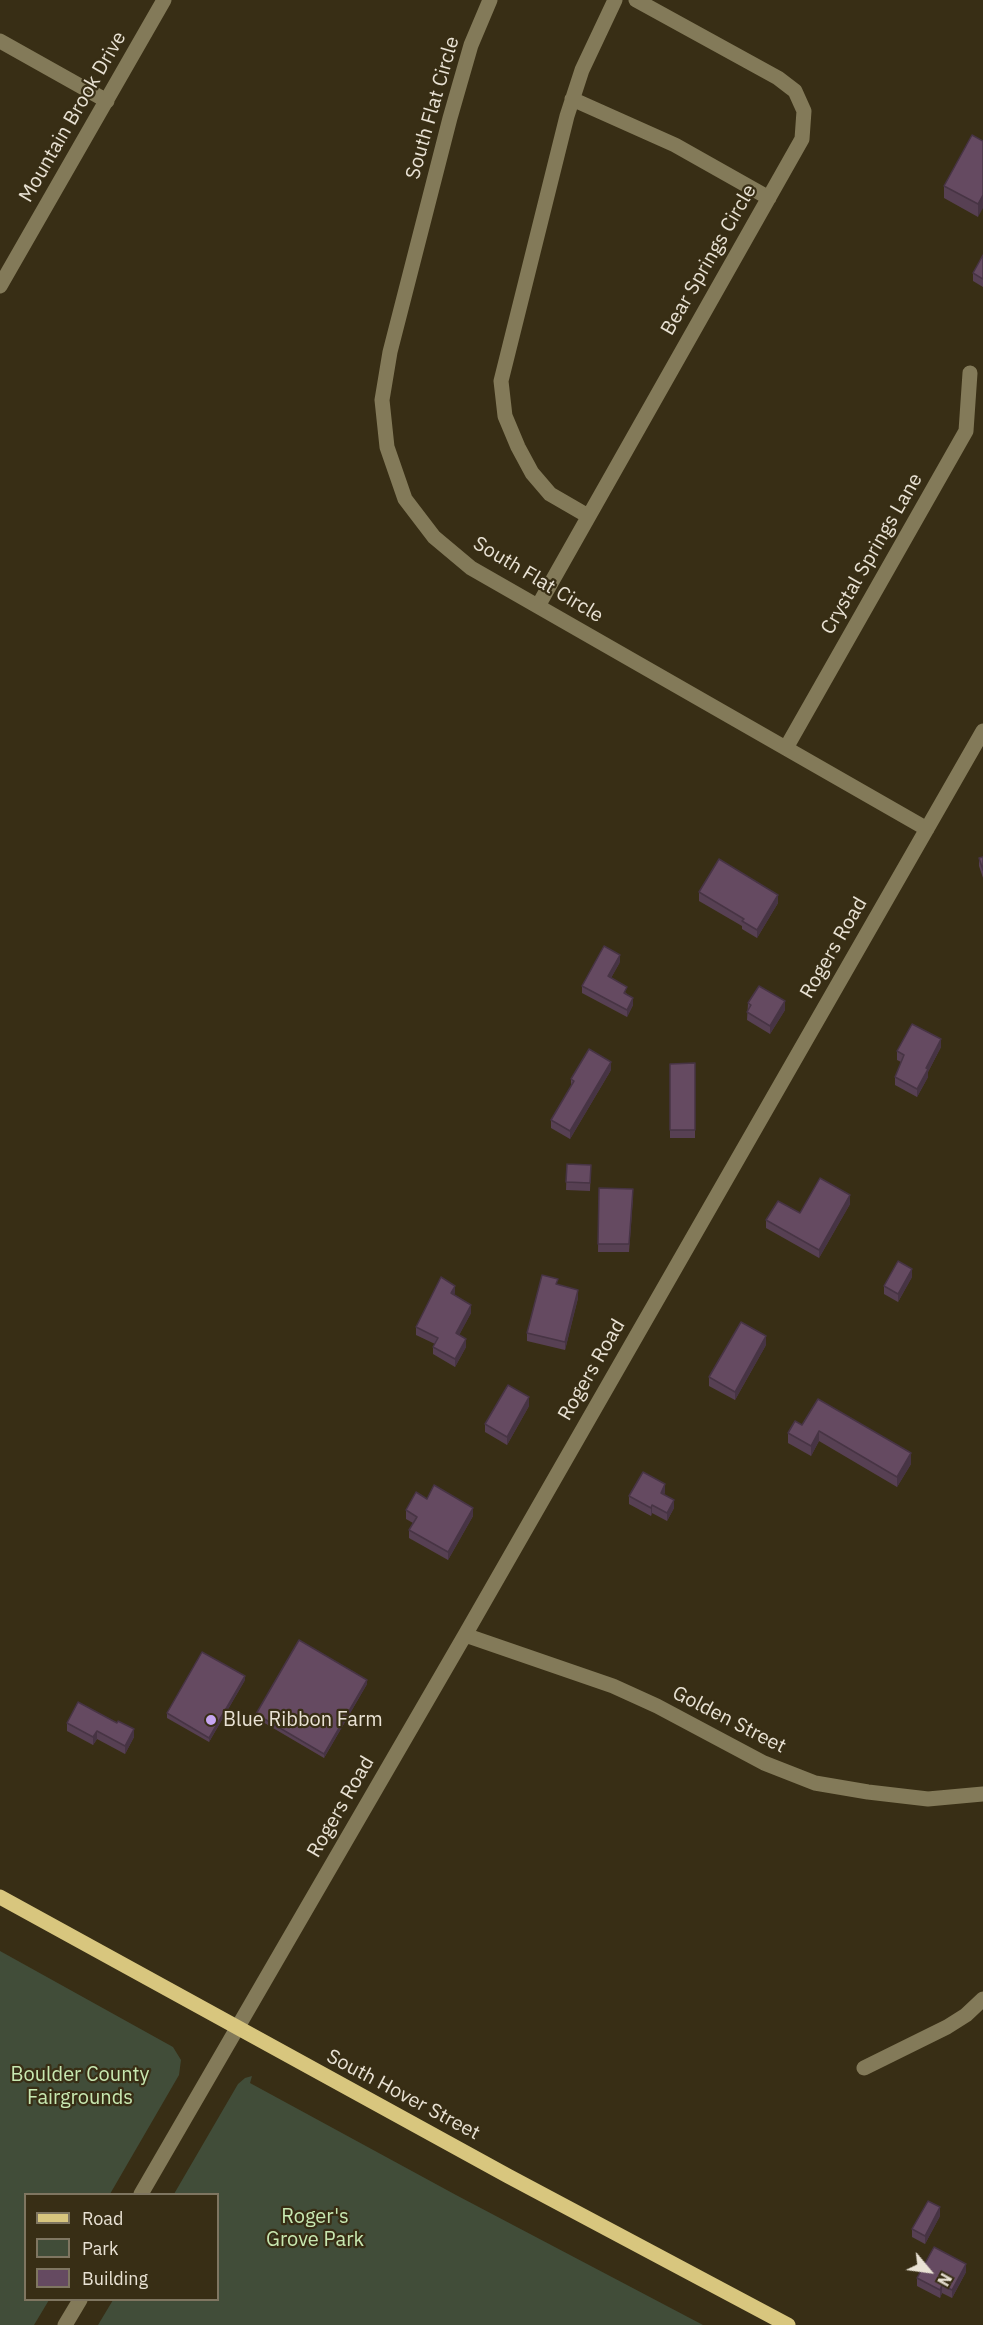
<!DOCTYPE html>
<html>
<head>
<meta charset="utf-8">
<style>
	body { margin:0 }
	#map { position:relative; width:983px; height:2325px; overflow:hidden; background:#382e15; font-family:"IBM Plex Sans",sans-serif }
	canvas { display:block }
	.legend { position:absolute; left:24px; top:2193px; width:195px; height:108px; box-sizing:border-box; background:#382e15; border:2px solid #7f7661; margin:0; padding:8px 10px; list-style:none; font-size:18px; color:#e9e2d4 }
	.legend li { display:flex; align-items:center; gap:12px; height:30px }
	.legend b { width:30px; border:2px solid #7f7661 }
	.north { position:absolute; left:899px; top:2241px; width:60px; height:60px; -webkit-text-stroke:4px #382e15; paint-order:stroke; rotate:119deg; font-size:16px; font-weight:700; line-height:24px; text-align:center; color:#e9e2d4 }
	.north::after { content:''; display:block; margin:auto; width:21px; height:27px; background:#e9e2d4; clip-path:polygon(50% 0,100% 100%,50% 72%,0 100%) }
</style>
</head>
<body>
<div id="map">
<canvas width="983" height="2325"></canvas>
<ul class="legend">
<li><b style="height:8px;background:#d8c67e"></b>Road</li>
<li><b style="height:16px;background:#414d39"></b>Park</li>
<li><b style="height:16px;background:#654a61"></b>Building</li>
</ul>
<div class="north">N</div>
</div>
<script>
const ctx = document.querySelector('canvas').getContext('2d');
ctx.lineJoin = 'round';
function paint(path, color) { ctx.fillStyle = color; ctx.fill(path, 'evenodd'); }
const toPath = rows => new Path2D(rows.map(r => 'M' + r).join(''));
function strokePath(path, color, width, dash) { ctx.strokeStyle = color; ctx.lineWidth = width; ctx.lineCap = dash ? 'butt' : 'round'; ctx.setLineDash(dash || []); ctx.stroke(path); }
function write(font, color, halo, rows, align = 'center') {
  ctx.font = font + ' "IBM Plex Sans",sans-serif'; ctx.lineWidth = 4.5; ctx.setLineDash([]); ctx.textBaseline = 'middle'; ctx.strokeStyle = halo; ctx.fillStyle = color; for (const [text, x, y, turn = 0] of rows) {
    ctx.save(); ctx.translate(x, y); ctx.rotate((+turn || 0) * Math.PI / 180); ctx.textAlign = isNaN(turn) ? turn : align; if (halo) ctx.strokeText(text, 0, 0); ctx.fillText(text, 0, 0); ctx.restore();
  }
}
paint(toPath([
	[0,1951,173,2047,181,2060,179,2075,110,2194,26,2194,26,2300,49,2300,34,2325,0,2325],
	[252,2076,250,2083,456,2195,703,2325,98,2325,113,2300,218,2300,218,2194,174,2194,238,2084,245,2078]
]), '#414d39');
strokePath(toPath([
	[490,0,471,45,450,118,390,352,382,400,387,447,405,499,434,537,471,568,927,829],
	[0,41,107,101],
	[572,99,675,145,769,198],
	[0,286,164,0],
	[588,516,550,494,532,473,518,447,505,416,501,381,567,116,582,70,615,0],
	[538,606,802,139,804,111,795,91,778,78,636,0],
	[786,748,966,431,970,373],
	[465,1635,613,1686,657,1706,764,1763,815,1783,868,1792,928,1799,983,1794],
	[864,2068,947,2027,966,2015,983,1999],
	[141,2194,465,1635,983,731],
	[65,2325,80,2300]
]), '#837a59', 15);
strokePath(toPath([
	[0,1897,508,2176,788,2325]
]), '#d8c67e', 15);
paint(toPath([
	[983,141,978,217,944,198,944,186],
	[983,255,983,287,973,281,973,273],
	[983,857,983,878,979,866,979,858],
	[699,892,778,903,757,938,742,929,742,926,699,901],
	[620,962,611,978,627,994,627,995,633,1005,627,1017,582,993,582,986],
	[748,1003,785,1010,770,1034,747,1020],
	[941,1047,928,1072,928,1077,917,1097,895,1085,895,1077,901,1062,897,1060,897,1051],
	[695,1063,695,1138,670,1138,670,1064],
	[611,1070,570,1139,551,1128,551,1120,571,1086,571,1079],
	[567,1164,591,1165,590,1191,566,1190],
	[599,1188,633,1197,629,1252,598,1252],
	[850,1204,819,1258,766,1228,766,1220],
	[912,1277,898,1302,884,1294,884,1286],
	[558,1285,578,1298,565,1350,527,1341,527,1333],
	[455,1293,454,1295,471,1313,459,1335,466,1347,455,1367,433,1354,433,1347,435,1344,416,1335,416,1327],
	[766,1345,735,1400,709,1386,709,1377],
	[529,1406,507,1445,485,1432,485,1424],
	[802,1425,911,1464,897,1487,819,1441,811,1456,788,1443,788,1433],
	[665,1492,664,1495,674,1508,667,1521,652,1513,651,1516,629,1504,629,1496],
	[427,1499,473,1516,448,1560,409,1538,409,1530,413,1523,406,1519,406,1510],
	[245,1680,209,1742,167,1718,167,1713],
	[367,1684,324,1758,256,1718,256,1714],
	[67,1723,134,1737,125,1754,97,1739,93,1745,67,1731],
	[940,2216,925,2244,912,2237,912,2229],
	[966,2272,952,2298,942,2293,940,2298,917,2286,917,2278]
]), '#574053');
paint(toPath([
	[983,195,983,208,978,217,978,204],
	[778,895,778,903,757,938,757,930],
	[620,955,620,962,608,983,608,976],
	[633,998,633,1005,627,1017,627,1010],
	[785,1001,785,1010,770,1034,770,1026],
	[941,1039,941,1047,928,1072,928,1077,917,1097,917,1089,926,1068],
	[611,1062,611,1070,570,1139,570,1131],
	[850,1195,850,1204,819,1258,819,1250],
	[912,1269,912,1277,898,1302,898,1294],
	[455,1286,455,1293,451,1301,451,1293],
	[578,1290,578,1298,565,1350,565,1342],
	[471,1305,471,1313,456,1341,456,1333],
	[766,1336,766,1345,735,1400,735,1392],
	[466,1339,466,1347,455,1367,455,1359],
	[529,1397,529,1406,507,1445,507,1437],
	[819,1431,819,1441,811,1456,811,1446],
	[911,1453,911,1464,897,1487,897,1477],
	[665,1484,665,1492,661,1501,661,1493],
	[674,1500,674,1508,667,1521,667,1513],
	[652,1505,652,1513,651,1516,651,1508],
	[473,1508,473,1516,448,1560,448,1552],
	[245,1676,245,1680,209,1742,209,1738],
	[367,1680,367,1684,324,1758,324,1754],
	[134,1729,134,1737,125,1754,125,1746],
	[97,1731,97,1739,93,1745,93,1737],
	[940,2207,940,2216,925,2244,925,2236],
	[966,2264,966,2272,952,2298,952,2290],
	[942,2285,942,2293,940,2298,940,2290]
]), '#473444');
const building = toPath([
	[972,135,983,141,983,195,978,204,944,186,972,135],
	[983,255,983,279,973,273,983,255],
	[983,857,983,870,979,858,983,857],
	[719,859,778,895,757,930,742,921,744,919,699,892,719,859],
	[604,946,620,955,608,976,627,987,624,993,633,998,627,1010,582,986,604,946],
	[759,986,785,1001,770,1026,747,1012,751,1005,748,1003,759,986],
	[912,1024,941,1039,926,1068,928,1069,917,1089,895,1077,904,1055,897,1051,912,1024],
	[589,1049,611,1062,570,1131,551,1120,574,1081,571,1079,589,1049],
	[695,1063,695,1130,670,1130,670,1064,695,1063],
	[567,1164,591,1165,590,1183,566,1182,567,1164],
	[820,1178,850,1195,819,1250,766,1220,778,1201,800,1213,820,1178],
	[599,1188,633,1189,629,1244,598,1244,599,1188],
	[898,1261,912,1269,898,1294,884,1286,898,1261],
	[542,1275,558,1279,556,1284,578,1290,565,1342,527,1333,542,1275],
	[441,1277,455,1286,451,1293,471,1305,456,1333,466,1339,455,1359,433,1347,438,1338,416,1327,441,1277],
	[741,1322,766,1336,735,1392,709,1377,741,1322],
	[508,1385,529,1397,507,1437,485,1424,508,1385],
	[818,1399,911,1453,897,1477,819,1431,811,1446,788,1433,795,1421,802,1425,818,1399],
	[643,1472,665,1484,661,1493,674,1500,667,1513,652,1505,651,1508,629,1496,643,1472],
	[434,1485,473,1508,448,1552,409,1530,417,1517,406,1510,416,1492,427,1499,434,1485],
	[299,1640,367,1680,324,1754,256,1714,299,1640],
	[202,1652,245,1676,209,1738,167,1713,202,1652],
	[78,1702,117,1723,118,1721,134,1729,125,1746,97,1731,93,1737,67,1723,78,1702],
	[928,2201,940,2207,925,2236,912,2229,928,2201],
	[934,2247,966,2264,952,2290,942,2285,940,2290,917,2278,934,2247]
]);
paint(building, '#654a61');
strokePath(building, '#473444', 1.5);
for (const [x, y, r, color] of [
	[211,1720,6,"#c6a6f0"]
]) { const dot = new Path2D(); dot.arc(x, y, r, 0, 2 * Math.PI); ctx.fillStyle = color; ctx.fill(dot); strokePath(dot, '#382e15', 2); }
write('20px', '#e9e2d4', '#382e15', [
	["South Flat Circle",433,108,-74],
	["Mountain Brook Drive",73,117,-60],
	["Bear Springs Circle",709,260,-60],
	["Crystal Springs Lane",872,554,-60],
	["South Flat Circle",538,580,31],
	["Rogers Road",834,948,-60],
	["Rogers Road",592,1370,-60],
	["Golden Street",729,1720,27],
	["Rogers Road",341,1807,-60],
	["South Hover Street",403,2095,28]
]);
write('20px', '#e9e2d4', '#382e15', [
	["Blue Ribbon Farm",223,1720]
], 'left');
write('20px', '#c8e8b1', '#382e15', [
	["Boulder County",80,2075],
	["Fairgrounds",80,2098],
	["Roger's",315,2217],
	["Grove Park",315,2240]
]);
</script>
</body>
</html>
